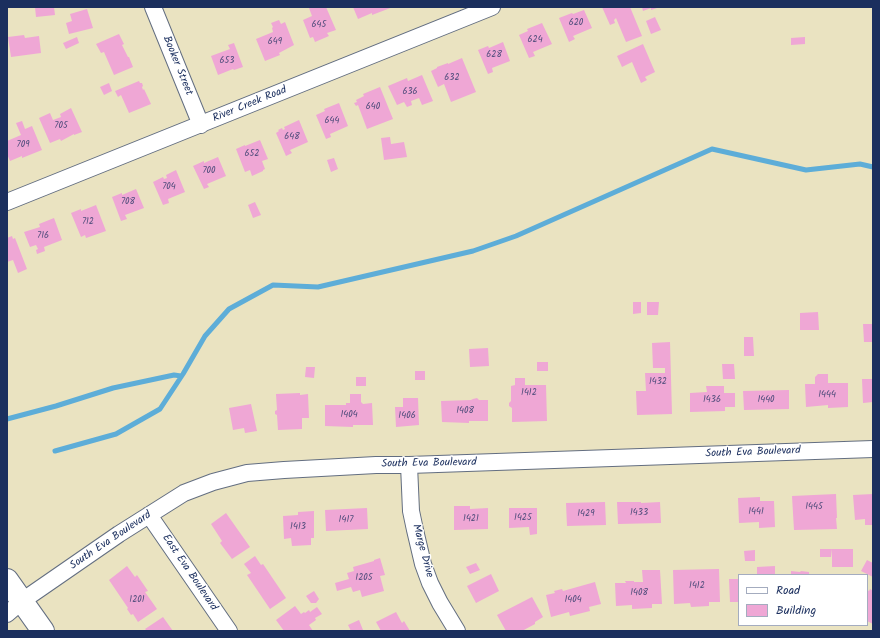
<!DOCTYPE html>
<html>
<head>
<meta charset="utf-8">
<style>
	body { margin:0 }
	#map { position:relative; width:880px; height:638px; overflow:hidden; background:#eae3c1; font-family:Kalam,sans-serif }
	canvas { display:block }
	.frame { position:absolute; inset:0; border:8px solid #1b2f5e; pointer-events:none }
	.legend { position:absolute; left:738px; top:574px; width:130px; height:52px; box-sizing:border-box; background:#fff; border:1px solid #a4acbf; margin:0; padding:5px 7px; list-style:none; font-size:12px; color:#1b2f5e }
	.legend li { display:flex; align-items:center; gap:8px; height:20px }
	.legend b { width:20px; border:1px solid #a4acbf }
</style>
</head>
<body>
<div id="map">
<canvas width="880" height="638"></canvas>
<div class="frame"></div>
<ul class="legend">
<li><b style="height:5px;background:#fff"></b>Road</li>
<li><b style="height:11px;background:#efa7d5"></b>Building</li>
</ul>
</div>
<script>
const ctx = document.querySelector('canvas').getContext('2d');
ctx.lineJoin = 'round';
const toPath = rows => new Path2D(rows.map(r => 'M' + r).join(''));
function strokePath(path, color, width, dash) { ctx.strokeStyle = color; ctx.lineWidth = width; ctx.lineCap = dash ? 'butt' : 'round'; ctx.setLineDash(dash || []); ctx.stroke(path); }
function paint(path, color) { ctx.fillStyle = color; ctx.fill(path, 'evenodd'); }
function write(font, color, halo, rows, align = 'center') {
  ctx.font = font + ' Kalam,sans-serif'; ctx.lineWidth = 3; ctx.setLineDash([]); ctx.textBaseline = 'middle'; ctx.strokeStyle = halo; ctx.fillStyle = color; for (const [text, x, y, turn = 0] of rows) {
    ctx.save(); ctx.translate(x, y); ctx.rotate((+turn || 0) * Math.PI / 180); ctx.textAlign = isNaN(turn) ? turn : align; if (halo) ctx.strokeText(text, 0, 0); ctx.fillText(text, 0, 0); ctx.restore();
  }
}
strokePath(toPath([
	[7,419,56,406,113,388,174,375,181,376],
	[55,451,116,434,160,409,183,374,205,336,229,309,273,285,318,287,473,251,516,236,712,149,806,170,860,164,873,167]
]), '#5dadd8', 5);
paint(toPath([
	[35,7,54,7,55,15,36,17],
	[311,7,326,7,336,30,327,33,329,36,315,42,313,37,310,38,303,20,312,16,309,8],
	[353,7,393,7,372,15,372,13,358,19],
	[602,7,630,7,642,36,626,42,616,18,614,20,615,23,610,25],
	[642,7,660,7,651,10,651,8,643,11],
	[87,9,93,28,69,34,66,23,72,21,70,14],
	[584,10,592,28,573,36,575,39,569,42,559,18,572,13,573,14],
	[655,17,661,30,651,34,646,21],
	[279,20,281,24,285,22,294,45,279,53,280,55,265,61,256,39,273,32,272,28,273,27,271,23],
	[542,23,552,44,533,52,535,56,529,58,519,35,528,31,527,29],
	[119,34,124,44,122,45,128,57,129,57,133,67,114,75,104,52,101,53,96,44],
	[24,35,25,38,39,36,41,53,11,57,8,37],
	[77,37,79,43,66,49,63,43],
	[805,37,805,44,791,45,791,38],
	[503,42,510,61,492,68,493,72,488,74,478,50,488,46,489,48],
	[234,43,243,67,234,70,233,69,218,75,211,56,230,49,228,45],
	[643,44,655,72,645,77,647,80,641,83,632,62,622,67,617,56],
	[462,58,476,92,451,102,444,84,438,87,431,71,437,68,437,67,448,63,448,64],
	[422,75,433,101,422,105,419,98,411,101,412,105,407,107,404,102,397,105,388,86,407,78,408,81],
	[139,81,140,83,142,83,143,86,142,87,143,90,144,89,151,104,129,113,121,95,118,97,115,91],
	[109,83,112,91,104,95,100,87],
	[380,87,393,119,367,129,358,105,356,106,354,103,357,102,356,100,364,96,363,94],
	[339,103,348,126,330,134,331,137,326,139,316,115,325,111,324,109],
	[71,108,82,132,74,135,74,134,61,141,60,139,50,143,39,118,50,113,53,120,61,117,60,114],
	[299,120,308,142,290,150,292,153,286,156,276,133,279,131,278,130,282,128,283,130,285,129,284,127],
	[22,121,25,129,32,126,42,150,22,158,22,156,10,161,7,154,7,141,21,135,16,123],
	[390,137,391,144,404,142,407,157,384,160,381,138],
	[260,140,268,159,262,161,265,169,263,170,263,171,252,176,250,170,245,172,236,149,245,145,245,146],
	[218,157,226,176,207,184,209,187,204,189,193,166,204,161,204,163],
	[334,158,338,169,331,172,327,160],
	[176,170,185,192,168,199,169,203,163,205,153,182,163,177,164,179,167,178,166,175],
	[136,189,144,208,125,215,127,219,121,221,112,197,122,193,122,195],
	[255,202,261,215,253,218,248,205],
	[96,205,106,231,86,238,85,235,81,237,71,213,81,209,81,211],
	[54,218,62,240,44,247,45,251,37,254,36,250,38,249,36,245,30,247,24,232,40,227,39,224],
	[12,236,13,239,15,238,27,269,18,273,13,260,7,262,7,238],
	[633,302,641,302,641,313,633,314],
	[647,302,659,302,658,315,647,315],
	[818,312,819,330,800,330,800,313],
	[863,324,873,324,873,342,864,342],
	[744,337,753,337,754,356,744,356],
	[670,342,672,414,637,415,636,391,646,391,645,373,665,373,665,368,653,368,652,343],
	[488,348,489,366,470,367,469,349],
	[537,362,548,362,548,371,537,371],
	[722,364,734,364,735,379,723,379],
	[306,367,315,367,314,378,305,377],
	[415,371,425,371,425,380,415,380],
	[818,374,828,374,828,383,848,383,848,407,828,408,828,405,806,407,805,384,815,384,815,377],
	[356,377,366,377,366,386,356,386],
	[515,378,525,378,525,385,546,385,547,421,512,422,512,408,509,406,509,403,511,401,511,386,515,385],
	[862,379,873,379,873,402,863,403],
	[706,386,724,386,724,393,735,393,735,407,725,407,725,411,690,412,690,393,707,392],
	[789,390,789,409,744,410,743,391],
	[300,393,300,395,308,394,309,418,302,418,302,429,278,430,277,415,275,414,275,411,277,410,276,394],
	[350,394,361,394,361,402,363,404,372,403,373,425,353,425,353,427,325,426,325,405,346,405,346,403,350,403],
	[403,398,418,398,419,425,396,427,395,407,403,407],
	[477,398,479,400,488,400,488,421,469,421,469,423,442,422,441,401,471,400,473,399],
	[251,404,257,431,245,433,244,428,233,430,229,408],
	[836,494,837,518,836,518,837,529,794,530,792,496],
	[873,494,873,525,865,525,865,519,855,520,853,495],
	[760,497,760,501,774,501,775,527,759,528,759,522,739,523,738,498],
	[605,502,606,525,567,526,566,503],
	[617,502,641,502,641,503,660,502,661,523,618,524],
	[454,506,470,506,470,509,488,508,488,529,454,530],
	[367,508,368,529,326,531,325,510],
	[509,508,537,508,537,534,530,535,529,527,509,528],
	[314,511,314,538,311,538,311,545,292,546,291,538,284,539,283,516,298,515,298,512],
	[226,513,250,547,232,559,220,543,222,541,211,524],
	[820,549,832,549,831,557,820,557],
	[832,549,853,549,853,567,832,567],
	[755,550,755,561,745,561,744,551],
	[255,556,261,565,263,564,286,598,270,609,247,575,251,573,244,564],
	[380,558,385,575,380,576,384,591,362,597,360,590,353,592,351,587,337,591,335,583,349,579,347,573,354,571,353,567,374,561,374,560],
	[867,560,873,563,873,577,861,571],
	[476,563,480,570,470,574,466,567],
	[127,566,135,577,137,575,148,591,145,592,157,609,138,622,133,614,131,615,127,609,128,608,109,580],
	[775,566,775,575,757,575,757,567],
	[719,569,720,602,709,602,709,606,691,607,690,603,674,604,673,570],
	[642,570,660,570,662,604,652,604,652,608,632,609,632,605,616,606,615,583,626,583,625,581,634,581,634,582,643,582],
	[791,571,800,572,801,571,809,572,809,575,791,575],
	[491,574,499,591,476,603,467,586],
	[729,579,739,579,739,602,730,602],
	[595,582,601,604,589,607,590,611,570,616,569,612,551,617,546,595,555,593,554,591,562,589,563,591],
	[870,589,873,591,873,624,867,621,867,590,869,591],
	[314,591,319,599,316,603,311,603,306,596],
	[532,597,543,617,535,622,535,624,522,631,520,630,518,631,506,631,497,615],
	[295,606,301,614,304,612,305,613,309,610,310,612,317,607,322,614,315,618,316,620,309,625,313,631,284,631,276,620],
	[396,612,402,623,404,621,410,631,381,631,376,622],
	[163,617,173,631,147,631,145,629],
	[359,620,363,630,360,631,351,631,348,625]
]), '#efa7d5');
const street = toPath([
	[153,7,201,125],
	[7,202,492,7],
	[409,465,411,511,415,530,423,564,430,583,440,603,457,631],
	[149,515,229,631],
	[7,614,22,601,119,534,184,493,213,482,247,473,284,470,376,465,409,465,873,449]
]);
const secondary = toPath([
	[7,580,43,631]
]);
strokePath(street, '#636e81', 18);
strokePath(secondary, '#636e81', 24);
strokePath(street, '#fff', 16);
strokePath(secondary, '#fff', 22);
write('9px', '#504d7c', null, [
	["620",576,23],
	["645",319,25],
	["624",535,40],
	["649",275,42],
	["628",494,55],
	["653",227,61],
	["632",452,78],
	["636",410,92],
	["640",373,107],
	["644",332,121],
	["705",61,126],
	["648",292,137],
	["709",23,145],
	["652",252,154],
	["700",209,171],
	["704",169,187],
	["708",128,202],
	["712",88,222],
	["716",43,236],
	["1432",658,382],
	["1412",529,393],
	["1444",827,395],
	["1436",712,400],
	["1440",766,400],
	["1408",465,411],
	["1404",349,415],
	["1406",407,416],
	["1445",814,507],
	["1441",756,512],
	["1433",639,513],
	["1429",586,514],
	["1425",523,518],
	["1421",471,519],
	["1417",346,520],
	["1413",298,527],
	["1205",364,578],
	["1412",697,586],
	["1408",639,593],
	["1201",137,600],
	["1404",573,600]
]);
write('11px', '#1b2f5e', '#fff', [
	["Booker Street",177,66,68],
	["River Creek Road",250,105,-22],
	["South Eva Boulevard",753,453,-2],
	["South Eva Boulevard",429,464,-1],
	["South Eva Boulevard",111,541,-34],
	["Marge Drive",422,551,75],
	["East Eva Boulevard",189,573,56]
]);
</script>
</body>
</html>
